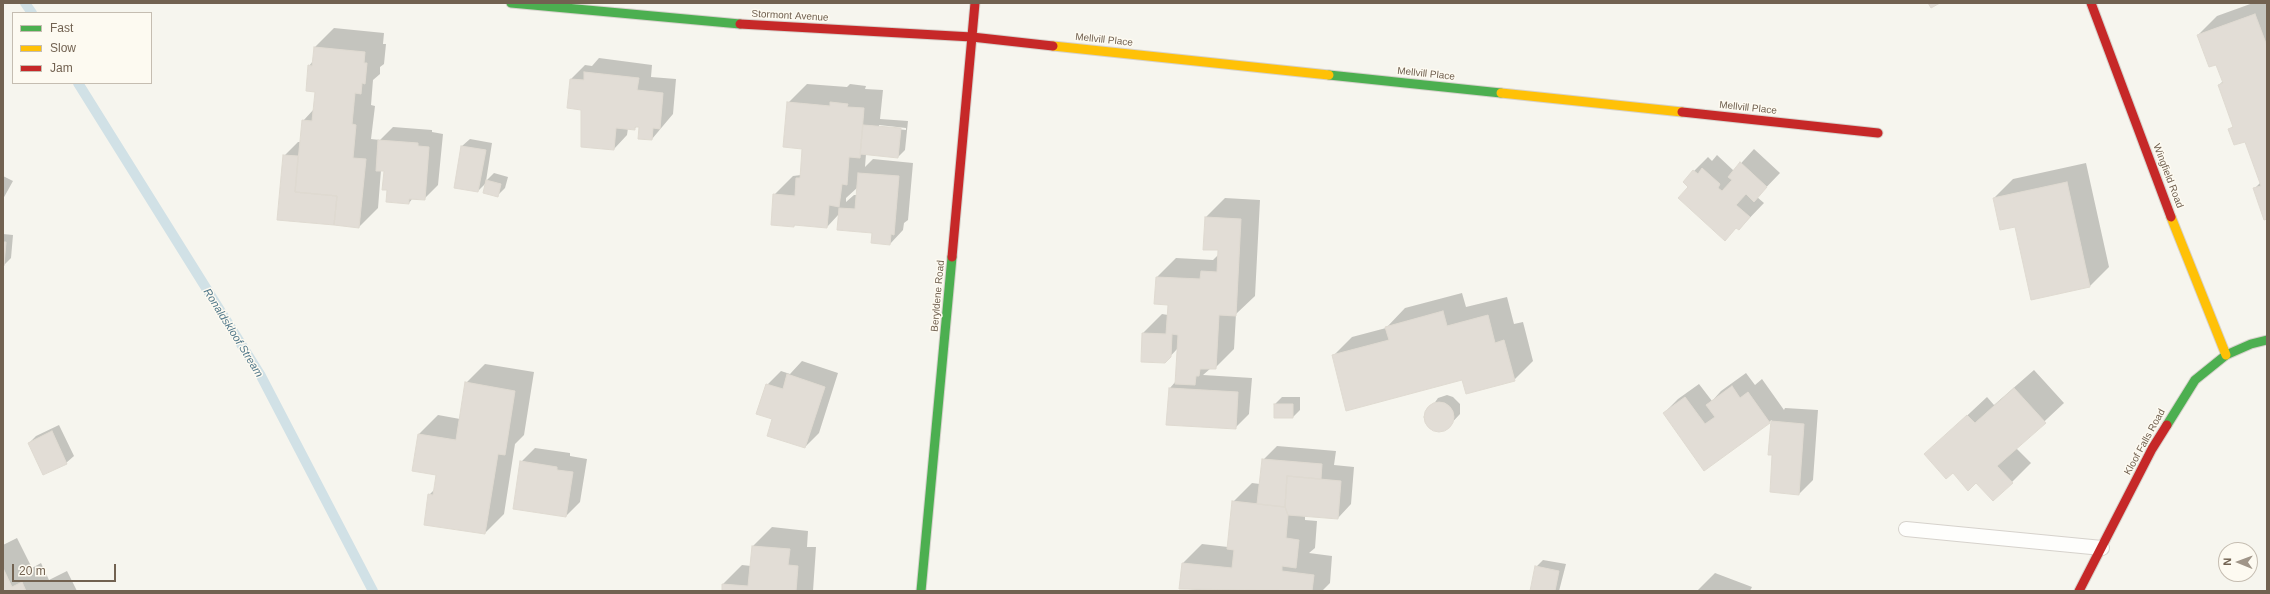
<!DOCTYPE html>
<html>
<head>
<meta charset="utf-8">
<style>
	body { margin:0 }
	#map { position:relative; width:2270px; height:594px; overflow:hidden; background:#f6f5ee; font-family:Arial,sans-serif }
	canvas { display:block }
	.frame { position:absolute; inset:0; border:4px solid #726251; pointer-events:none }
	.legend { position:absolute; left:12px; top:12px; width:140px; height:72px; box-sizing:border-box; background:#fdfaf1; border:1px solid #c5bdb1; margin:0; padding:5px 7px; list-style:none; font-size:12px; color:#726251 }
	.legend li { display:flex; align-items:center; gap:8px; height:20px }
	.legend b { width:20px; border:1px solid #c5bdb1 }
	.north { position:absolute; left:2218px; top:542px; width:40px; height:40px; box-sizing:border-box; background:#fdfaf1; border:1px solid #c5bdb1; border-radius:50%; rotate:271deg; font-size:11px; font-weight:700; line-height:16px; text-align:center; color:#726251 }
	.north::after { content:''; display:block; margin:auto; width:14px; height:18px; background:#a09588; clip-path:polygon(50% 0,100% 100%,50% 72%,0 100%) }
	.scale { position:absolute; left:12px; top:564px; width:104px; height:18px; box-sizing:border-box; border:2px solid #726251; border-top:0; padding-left:5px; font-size:12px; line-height:14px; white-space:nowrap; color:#726251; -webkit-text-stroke:3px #fdfaf1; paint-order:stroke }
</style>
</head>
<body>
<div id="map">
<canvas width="2270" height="594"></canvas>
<div class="frame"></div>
<ul class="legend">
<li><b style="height:5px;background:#4caf50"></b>Fast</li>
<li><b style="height:5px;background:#ffc107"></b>Slow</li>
<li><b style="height:5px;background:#c62828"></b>Jam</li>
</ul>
<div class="north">N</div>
<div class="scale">20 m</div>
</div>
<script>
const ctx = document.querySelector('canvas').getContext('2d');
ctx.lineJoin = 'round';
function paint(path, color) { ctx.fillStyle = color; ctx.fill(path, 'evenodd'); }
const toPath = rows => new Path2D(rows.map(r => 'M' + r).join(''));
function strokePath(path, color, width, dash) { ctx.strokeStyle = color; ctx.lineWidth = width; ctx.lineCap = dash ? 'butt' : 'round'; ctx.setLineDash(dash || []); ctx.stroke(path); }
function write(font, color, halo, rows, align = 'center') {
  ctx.font = font + ' Arial,sans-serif'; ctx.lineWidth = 3; ctx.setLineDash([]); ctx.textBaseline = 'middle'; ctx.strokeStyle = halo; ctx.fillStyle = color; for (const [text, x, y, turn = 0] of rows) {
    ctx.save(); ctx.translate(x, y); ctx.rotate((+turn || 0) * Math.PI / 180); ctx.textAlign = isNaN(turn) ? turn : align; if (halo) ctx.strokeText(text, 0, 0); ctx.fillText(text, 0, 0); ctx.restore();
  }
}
paint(toPath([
	[2253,3,2267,3,2267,218,2254,189,2261,182,2245,140,2230,130,2233,126,2219,85,2223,81,2217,64,2198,35,2217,16],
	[334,28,384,33,383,44,386,44,384,64,380,67,380,74,373,80,371,105,375,106,371,139,380,140,393,127,432,130,432,132,443,134,438,185,424,199,413,198,409,203,388,189,385,171,381,170,378,208,359,227,278,219,284,156,298,142,301,142,303,121,314,109,316,91,309,66,313,61,315,47],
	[599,58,652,65,651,77,676,79,673,114,652,139,640,126,637,126,634,129,628,128,627,135,614,149,582,109,571,79,585,65,592,66],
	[807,84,847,87,850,84,866,86,865,89,883,90,880,119,908,121,905,150,898,157,866,154,865,167,873,159,913,163,908,220,904,223,903,230,890,244,839,214,827,227,796,224,794,226,774,195,793,176,801,175,803,148,788,103],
	[879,125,906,128,906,130,879,127],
	[858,187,857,195,854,195,846,202,846,198],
	[470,139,492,143,486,181,494,173,508,177,505,188,498,195,486,183,478,191,456,187,462,146],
	[1754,149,1780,173,1757,197,1764,203,1739,229,1737,227,1725,239,1689,187,1694,171,1708,157,1712,161,1717,155,1734,171],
	[2086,163,2109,267,2090,286,2015,225,1994,198,2013,179],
	[3,176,13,181,3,199],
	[1225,198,1260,200,1255,296,1236,314,1234,349,1215,368,1211,368,1203,375,1252,378,1249,414,1235,428,1170,388,1176,381,1178,348,1165,362,1143,333,1162,314,1168,315,1169,304,1157,277,1176,258,1213,260,1218,255,1219,249,1206,217],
	[3,234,13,235,11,258,4,265],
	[1462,293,1466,307,1507,297,1514,324,1523,322,1533,361,1514,380,1463,379,1333,356,1352,337,1386,328,1405,308],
	[802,361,838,373,819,433,805,447,774,418,767,385,781,371,790,374],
	[485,364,534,372,524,435,515,444,504,514,485,533,429,495,435,489,437,475,419,434,438,415,460,419,466,383],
	[2034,370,2064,403,2016,448,2031,463,2012,482,1976,482,1953,472,1926,454,1987,397,1994,405],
	[1746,373,1755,385,1762,379,1784,410,1785,408,1818,410,1813,480,1799,494,1773,455,1769,454,1772,420,1704,469,1664,413,1678,399,1699,384,1712,401,1721,391],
	[1447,395,1453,397,1460,404,1460,414,1446,429,1436,430,1427,425,1426,415,1438,398],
	[1282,397,1300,397,1300,410,1293,417,1275,417,1275,404],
	[59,425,74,456,66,463,29,443,36,436],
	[1277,446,1336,451,1334,465,1354,467,1351,504,1338,518,1305,515,1305,520,1317,521,1315,548,1309,553,1332,556,1330,583,1322,591,1205,591,1180,588,1183,563,1202,544,1228,547,1233,502,1252,483,1260,484,1263,460],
	[535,448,570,453,570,456,587,459,580,502,566,516,521,462],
	[772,527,808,531,807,547,816,547,813,591,723,591,723,584,742,565,751,566,753,546],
	[17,538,32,568,41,563,49,580,67,571,77,591,3,591,3,545],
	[1543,560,1566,564,1559,591,1531,591,1536,567],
	[1715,573,1752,587,1750,591,1697,591]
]), '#0003');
strokePath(toPath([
	[25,3,32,13],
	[78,83,261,376,373,591]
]), '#d1e1e6', 10);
const building = toPath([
	[1928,3,1940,3,1931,8,1928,3],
	[2255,14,2267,46,2267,219,2264,220,2253,188,2261,186,2245,142,2234,145,2228,129,2233,127,2218,85,2223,83,2216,65,2209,67,2197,35,2255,14],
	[314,47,365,52,364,63,367,63,365,84,362,83,361,94,355,93,352,124,356,125,353,158,366,159,359,228,334,225,337,196,295,192,302,120,312,121,315,92,306,91,308,65,312,66,314,47],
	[584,72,639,78,637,90,663,93,660,129,653,128,652,140,638,139,639,127,635,127,635,130,616,128,614,150,581,147,581,110,567,108,570,79,584,80,584,72],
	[787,102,830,106,830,102,848,104,847,107,864,108,860,158,849,157,847,185,842,184,839,207,829,205,827,228,794,225,794,227,771,225,773,194,795,196,796,178,800,178,802,149,783,147,787,102],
	[863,125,901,128,898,158,860,154,863,125],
	[378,140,418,143,418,146,429,147,425,200,409,199,409,204,386,202,387,190,382,190,384,171,376,171,378,140],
	[461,146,486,150,478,192,454,188,461,146],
	[283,155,298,156,295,192,337,196,334,225,277,220,283,155],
	[1740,162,1767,187,1754,202,1746,194,1736,205,1750,217,1739,230,1736,228,1725,241,1678,198,1688,187,1683,182,1693,170,1698,174,1702,168,1720,184,1718,188,1722,191,1732,180,1728,177,1740,162],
	[858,173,899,176,894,235,891,234,890,245,871,243,872,233,837,230,839,208,855,209,858,173],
	[486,180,501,184,498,197,483,193,486,180],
	[2067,182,2090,287,2031,300,2015,227,2000,230,1993,198,2067,182],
	[1205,217,1241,219,1236,316,1219,315,1216,369,1200,369,1199,376,1196,376,1195,385,1175,384,1178,335,1172,334,1171,357,1165,363,1141,362,1142,333,1166,334,1168,305,1154,304,1156,277,1200,279,1201,271,1217,272,1218,250,1203,250,1205,217],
	[3,242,6,242,4,266,3,266,3,242],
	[1443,311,1447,326,1488,315,1495,343,1504,340,1515,381,1466,394,1462,380,1346,411,1332,355,1389,340,1385,327,1443,311],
	[787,374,825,387,805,448,767,436,772,419,756,414,766,384,783,389,787,374],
	[465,382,515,391,505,455,498,454,485,534,424,525,428,494,433,495,436,475,412,471,418,434,456,440,465,382],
	[1732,386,1740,398,1748,392,1770,423,1704,471,1663,413,1685,397,1705,424,1715,417,1706,405,1732,386],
	[1169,388,1238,392,1236,429,1166,425,1169,388],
	[2014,388,2046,423,1997,466,2013,483,1993,501,1976,483,1968,491,1953,473,1946,479,1924,454,1967,415,1975,423,2014,388],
	'1424 417a15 15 0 1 1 30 0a15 15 0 1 1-30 0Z',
	[1274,404,1293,404,1293,418,1274,418,1274,404],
	[1771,421,1804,424,1799,495,1770,492,1772,455,1768,455,1771,421],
	[52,431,67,464,43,475,28,443,52,431],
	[1262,459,1322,464,1321,479,1287,476,1285,507,1257,504,1262,459],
	[520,461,557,467,557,470,573,472,566,517,513,509,520,461],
	[1287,476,1341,481,1338,519,1288,515,1285,507,1287,476],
	[1232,501,1285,507,1288,515,1286,538,1299,540,1296,568,1282,566,1282,571,1314,575,1312,591,1179,589,1182,563,1232,568,1234,550,1227,549,1232,501],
	[752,546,790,549,788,565,798,566,796,591,722,591,722,584,748,586,752,546],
	[1535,566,1559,571,1555,591,1530,591,1535,566],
	[3,568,12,587,22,582,26,591,3,591,3,568]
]);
paint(building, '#e2ddd6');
strokePath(building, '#dfdad1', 1);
const lane = toPath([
	[1906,529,2102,548]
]);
const fast = toPath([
	[511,3,740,24],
	[1329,75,1501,93],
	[2167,425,2195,380,2226,355,2251,344,2267,340],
	[921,591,952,257]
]);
const slow = toPath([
	[1053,46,1329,75],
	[1501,93,1682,112],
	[2171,217,2226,355]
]);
const jam = toPath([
	[2091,3,2171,217],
	[740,24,972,37,1053,46],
	[1682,112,1878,133],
	[952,257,975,3],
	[2079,591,2152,449,2167,425]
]);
strokePath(lane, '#d6d2cc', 16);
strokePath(fast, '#d6d2cc', 11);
strokePath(slow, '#d6d2cc', 11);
strokePath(jam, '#d6d2cc', 11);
strokePath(lane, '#fefefc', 14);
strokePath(fast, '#4caf50', 9);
strokePath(slow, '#ffc107', 9);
strokePath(jam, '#c62828', 9);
write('10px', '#726251', '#fdfaf1', [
	["Stormont Avenue",790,16,3],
	["Mellvill Place",1104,40,6],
	["Mellvill Place",1426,74,6],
	["Mellvill Place",1748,108,6],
	["Wingfield Road",2168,176,69],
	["Beryldene Road",938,296,-85],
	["Kloof Falls Road",2145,442,-61]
]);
write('italic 11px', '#51788a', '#fdfaf1', [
	["Ronaldskloof Stream",233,333,58]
]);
</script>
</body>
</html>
